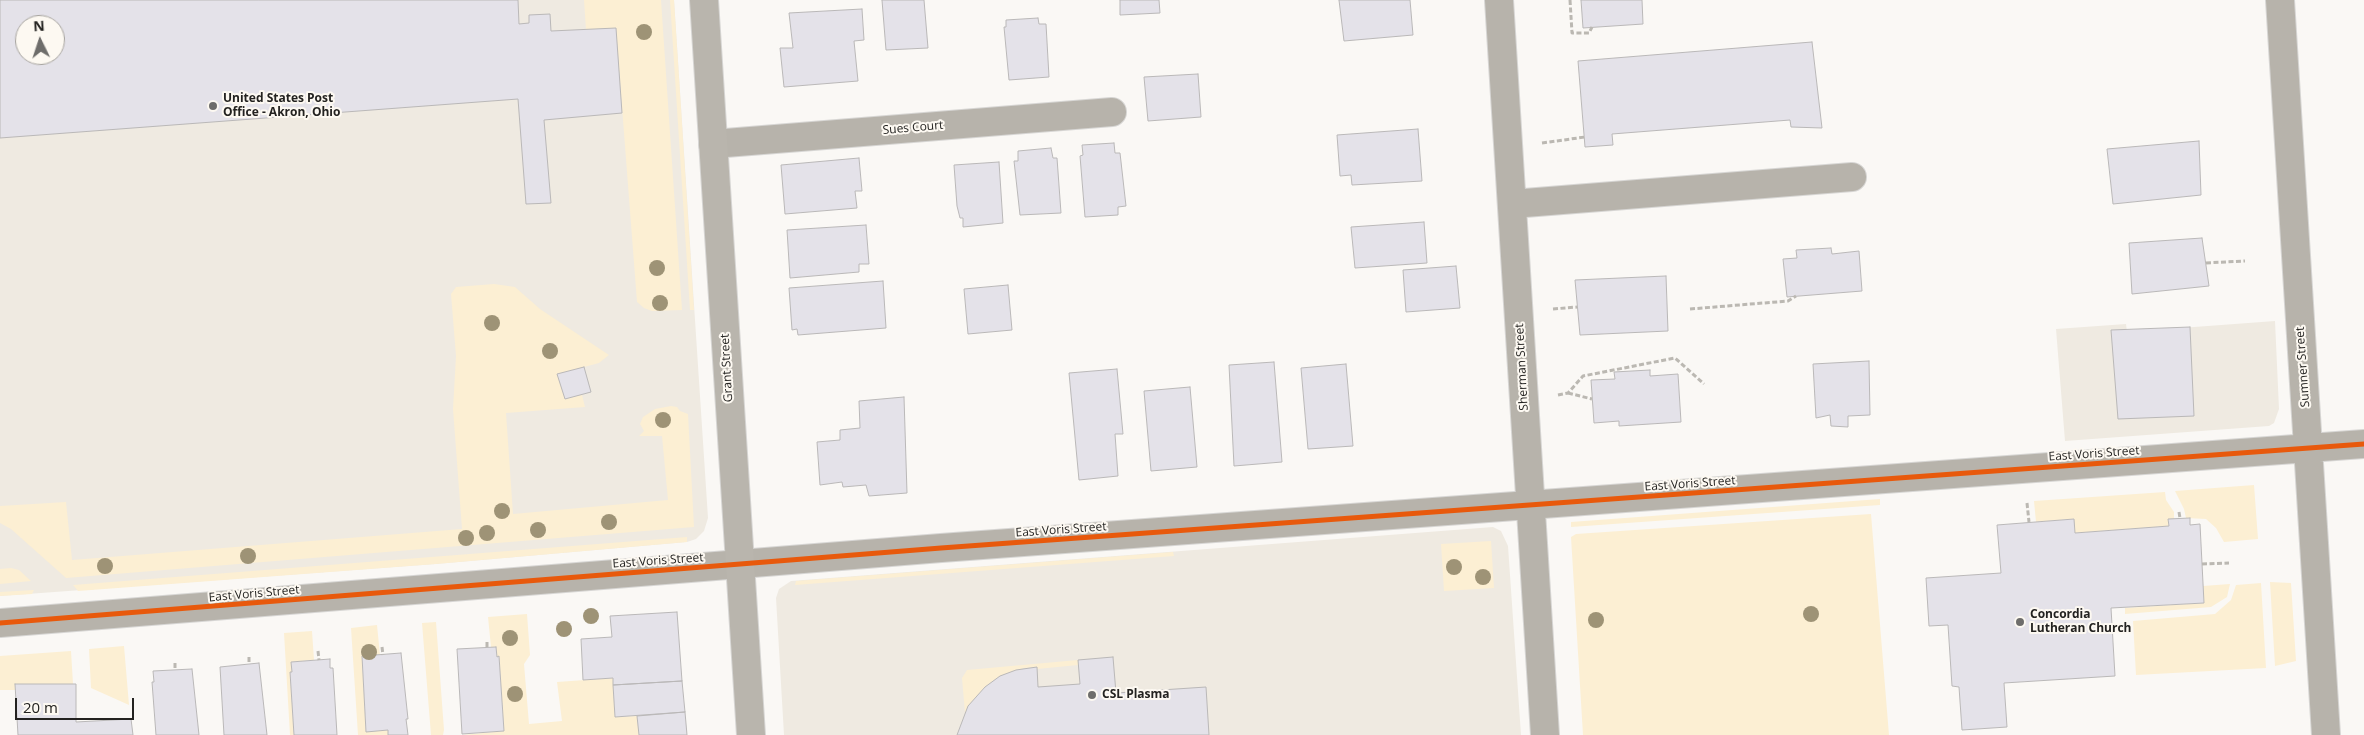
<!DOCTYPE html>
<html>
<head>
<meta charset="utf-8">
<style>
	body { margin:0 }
	#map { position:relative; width:2364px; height:735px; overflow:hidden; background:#faf8f5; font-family:"Open Sans",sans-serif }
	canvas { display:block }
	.north { position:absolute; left:15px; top:15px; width:50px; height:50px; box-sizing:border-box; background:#fdf9f2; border:1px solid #a6a39e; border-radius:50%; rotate:356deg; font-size:14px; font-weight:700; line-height:20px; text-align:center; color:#232220 }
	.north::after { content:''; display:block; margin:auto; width:18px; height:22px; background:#6e6d6b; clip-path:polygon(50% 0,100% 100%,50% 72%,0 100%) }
	.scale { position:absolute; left:15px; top:698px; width:119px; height:22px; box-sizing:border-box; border:2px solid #232220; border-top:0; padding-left:6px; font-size:15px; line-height:18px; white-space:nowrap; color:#232220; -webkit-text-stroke:4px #fdf9f2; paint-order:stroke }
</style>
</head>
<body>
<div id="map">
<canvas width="2364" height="735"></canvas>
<div class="north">N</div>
<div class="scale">20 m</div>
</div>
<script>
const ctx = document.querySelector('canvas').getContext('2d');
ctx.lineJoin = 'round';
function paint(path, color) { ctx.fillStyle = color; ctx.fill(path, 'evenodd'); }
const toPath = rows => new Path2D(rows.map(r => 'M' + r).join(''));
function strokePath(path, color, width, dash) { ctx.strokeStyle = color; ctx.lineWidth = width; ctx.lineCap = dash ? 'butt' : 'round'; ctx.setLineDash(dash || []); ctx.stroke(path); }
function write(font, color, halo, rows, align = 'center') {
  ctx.font = font + ' "Open Sans",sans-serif'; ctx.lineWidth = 4; ctx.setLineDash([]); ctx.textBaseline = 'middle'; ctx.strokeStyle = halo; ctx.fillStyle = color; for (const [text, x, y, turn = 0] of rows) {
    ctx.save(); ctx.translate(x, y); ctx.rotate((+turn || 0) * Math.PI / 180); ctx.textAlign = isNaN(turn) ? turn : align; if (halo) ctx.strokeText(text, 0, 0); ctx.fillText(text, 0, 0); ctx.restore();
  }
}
paint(toPath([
	[0,0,674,0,708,518,704,531,696,539,687,542,436,564,0,596],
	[25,25,55,25,55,55,25,55],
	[2275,321,2279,409,2274,423,2269,426,2065,441,2056,329,2126,324,2127,332],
	[1493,527,1501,531,1508,546,1521,735,784,735,776,598,779,589,791,581]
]), '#efeae1');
paint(toPath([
	[584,0,661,0,682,310,652,311,644,308,637,302,616,29,586,30],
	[670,0,674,0,694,310,690,310],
	[494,284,515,287,540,309,609,355,599,363,558,374,565,399,582,395,585,407,506,413,513,514,668,500,662,436,639,436,644,431,640,424,643,417,655,409,671,406,677,407,680,411,688,414,694,527,66,578,11,529,0,523,0,506,66,502,72,560,462,529,453,409,456,356,451,294,456,287],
	[2254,485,2258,539,2224,542,2216,528,2206,519,2186,518,2184,509,2175,491],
	[2165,492,2166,500,2174,512,2174,519,2168,519,2169,526,2075,533,2073,519,2036,522,2034,501],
	[1880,499,1880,505,1571,527,1571,522],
	[1871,514,1889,735,1583,735,1571,537,1576,534],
	[687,537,687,542,436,564,78,591,73,585],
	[1491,541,1494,588,1444,591,1441,544],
	[1173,552,1174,556,795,585,796,581],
	[11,568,19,570,31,581,0,584,0,569],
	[2270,582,2291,583,2296,661,2275,666],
	[2261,583,2266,668,2136,675,2133,621,2215,614,2231,600,2236,585],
	[2230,584,2227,597,2211,607,2125,614,2125,608,2204,603,2203,586],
	[34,590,32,594,0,596,0,592],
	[527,614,530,655,524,664,529,724,562,721,557,682,613,678,615,717,637,716,639,735,462,735,504,731,499,657,497,657,496,647,491,647,488,617],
	[436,622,444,730,443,735,431,735,422,623],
	[377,625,380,655,362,656,366,731,388,730,388,735,358,735,351,628],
	[312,631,314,660,291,662,292,672,290,672,294,735,290,735,284,633],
	[124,646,129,705,91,688,89,649],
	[71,651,73,684,15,684,15,690,0,690,0,656],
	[1078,660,1078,665,1037,669,1036,667,1024,668,1000,676,985,687,965,713,962,678,967,670]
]), '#fcefd3');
const building = toPath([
	[0,0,518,0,519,24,529,23,529,15,550,14,551,31,616,28,622,113,544,120,551,203,526,204,518,99,0,138,0,0],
	[25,25,55,25,55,55,25,55,25,25],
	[882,0,924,0,928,48,886,50,882,0],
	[1120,0,1159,0,1160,13,1120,15,1120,0],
	[1339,0,1410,0,1413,35,1344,41,1339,0],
	[1581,0,1642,0,1643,24,1583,28,1581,0],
	[862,9,864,40,854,41,858,81,784,87,780,48,793,48,789,13,862,9],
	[1038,18,1039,24,1046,24,1049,77,1009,80,1004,27,1006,27,1006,20,1038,18],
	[1812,42,1822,128,1791,127,1790,120,1612,134,1613,145,1585,147,1578,61,1812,42],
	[1198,74,1201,117,1148,121,1144,77,1198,74],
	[1418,129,1422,181,1352,185,1351,175,1340,176,1337,135,1418,129],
	[2199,141,2201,195,2113,204,2107,149,2199,141],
	[1114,143,1115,153,1120,153,1126,206,1118,207,1118,215,1085,217,1080,156,1083,155,1082,145,1114,143],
	[1051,148,1053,158,1057,158,1061,213,1020,215,1014,161,1018,161,1018,151,1051,148],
	[859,158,862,191,855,191,857,208,785,214,781,165,859,158],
	[999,162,1003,223,963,227,963,218,960,218,957,206,954,165,999,162],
	[1424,222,1427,263,1355,268,1351,227,1424,222],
	[866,225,869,264,859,264,859,272,790,278,787,230,866,225],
	[2202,238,2209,286,2132,294,2129,243,2202,238],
	[1831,248,1832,254,1859,251,1862,291,1787,297,1783,259,1797,258,1796,250,1831,248],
	[1456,266,1460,308,1406,312,1403,270,1456,266],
	[1666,276,1668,331,1580,335,1575,280,1666,276],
	[883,281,886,328,798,335,797,329,792,330,789,288,883,281],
	[1008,285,1012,330,968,334,964,289,1008,285],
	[2190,327,2194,416,2118,419,2111,330,2190,327],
	[1869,361,1870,415,1848,416,1848,427,1831,426,1830,415,1816,418,1813,364,1869,361],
	[1274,362,1282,462,1234,466,1229,365,1274,362],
	[1346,364,1353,446,1308,449,1301,368,1346,364],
	[584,367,591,392,565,399,557,374,584,367],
	[1117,369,1123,434,1115,434,1118,476,1079,480,1069,373,1117,369],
	[1650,370,1650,376,1678,374,1681,422,1619,426,1619,421,1594,423,1591,380,1615,379,1614,372,1650,370],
	[1190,387,1197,467,1151,471,1144,391,1190,387],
	[904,397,907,493,869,496,866,485,843,487,842,482,820,485,817,442,840,440,840,430,860,428,859,401,904,397],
	[2190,518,2190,525,2200,524,2204,603,2111,608,2115,676,2004,683,2007,727,1962,730,1959,687,1952,686,1948,625,1929,626,1926,578,2001,573,1997,525,2074,519,2075,533,2169,526,2168,519,2190,518],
	[677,612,682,681,613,685,613,678,583,680,581,639,612,637,610,616,677,612],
	[496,647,497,657,499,656,504,731,462,734,457,649,496,647],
	[401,653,408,719,406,719,408,735,388,735,388,730,366,732,362,656,401,653],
	[1113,657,1116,693,1206,687,1209,735,957,735,968,706,985,687,1000,676,1016,670,1037,667,1038,687,1080,684,1078,660,1113,657],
	[330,659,330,668,333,668,337,735,294,735,290,672,292,672,291,662,330,659],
	[259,663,267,735,224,735,220,667,259,663],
	[192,669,199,735,156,735,152,682,154,682,153,671,192,669],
	[682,681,685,712,615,717,613,685,682,681],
	[15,684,76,684,76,722,131,719,133,735,18,735,15,684],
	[685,712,687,735,639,735,637,716,685,712]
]);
paint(building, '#e4e2e9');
strokePath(building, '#bab8b8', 1);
const minor = toPath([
	[1499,0,1545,735],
	[2280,0,2326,735],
	[713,144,1112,112],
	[1512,204,1852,177],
	[0,623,941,548,2364,444]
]);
const major = toPath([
	[704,0,751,735]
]);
strokePath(minor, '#d7d6d4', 30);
strokePath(major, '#d7d6d4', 30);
strokePath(toPath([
	[1570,0,1572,33,1589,33,1592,27],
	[1542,143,1585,137],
	[2206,263,2245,261],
	[1553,309,1577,307],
	[1690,309,1788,301,1796,296],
	[1568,393,1592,399],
	[1558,395,1568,393,1583,376,1675,358,1704,384],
	[2027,503,2029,522],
	[2179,512,2180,518],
	[2202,564,2229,563],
	[487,642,487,647],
	[382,647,383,655],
	[318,651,319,660],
	[249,657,249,664],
	[175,663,175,670]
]), '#bbb8b2', 3, [5, 2.5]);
strokePath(minor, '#b7b3ab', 28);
strokePath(major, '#b9b5ad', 28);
strokePath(toPath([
	[0,623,941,548,2364,444]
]), '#e8590c', 5);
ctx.fillStyle = '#9e9376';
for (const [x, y] of [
	[644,32],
	[657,268],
	[660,303],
	[492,323],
	[550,351],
	[663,420],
	[502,511],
	[609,522],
	[538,530],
	[487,533],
	[466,538],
	[248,556],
	[105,566],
	[1454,567],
	[1483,577],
	[1811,614],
	[591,616],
	[1596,620],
	[564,629],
	[510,638],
	[369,652],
	[515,694]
]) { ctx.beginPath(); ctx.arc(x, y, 8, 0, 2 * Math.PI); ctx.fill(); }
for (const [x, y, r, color] of [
	[213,106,5,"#6e6d6b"],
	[2020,622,5,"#6e6d6b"],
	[1092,695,5,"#6e6d6b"]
]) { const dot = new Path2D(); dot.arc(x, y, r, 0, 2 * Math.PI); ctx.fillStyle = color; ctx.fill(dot); strokePath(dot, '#fdf9f2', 2); }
write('bold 12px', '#232220', '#fdf9f2', [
	["United States Post",223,99],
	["Office - Akron, Ohio",223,113],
	["Concordia",2030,615],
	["Lutheran Church",2030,629],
	["CSL Plasma",1102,695]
], 'left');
write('12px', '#232220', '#fdf9f2', [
	["Sues Court",913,128,-5],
	["Sherman Street",1522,367,-93],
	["Sumner Street",2303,367,-94],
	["Grant Street",727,368,-93],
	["East Voris Street",2094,454,-4],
	["East Voris Street",1690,484,-4],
	["East Voris Street",1061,530,-4],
	["East Voris Street",658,561,-4],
	["East Voris Street",254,594,-5]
]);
</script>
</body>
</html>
